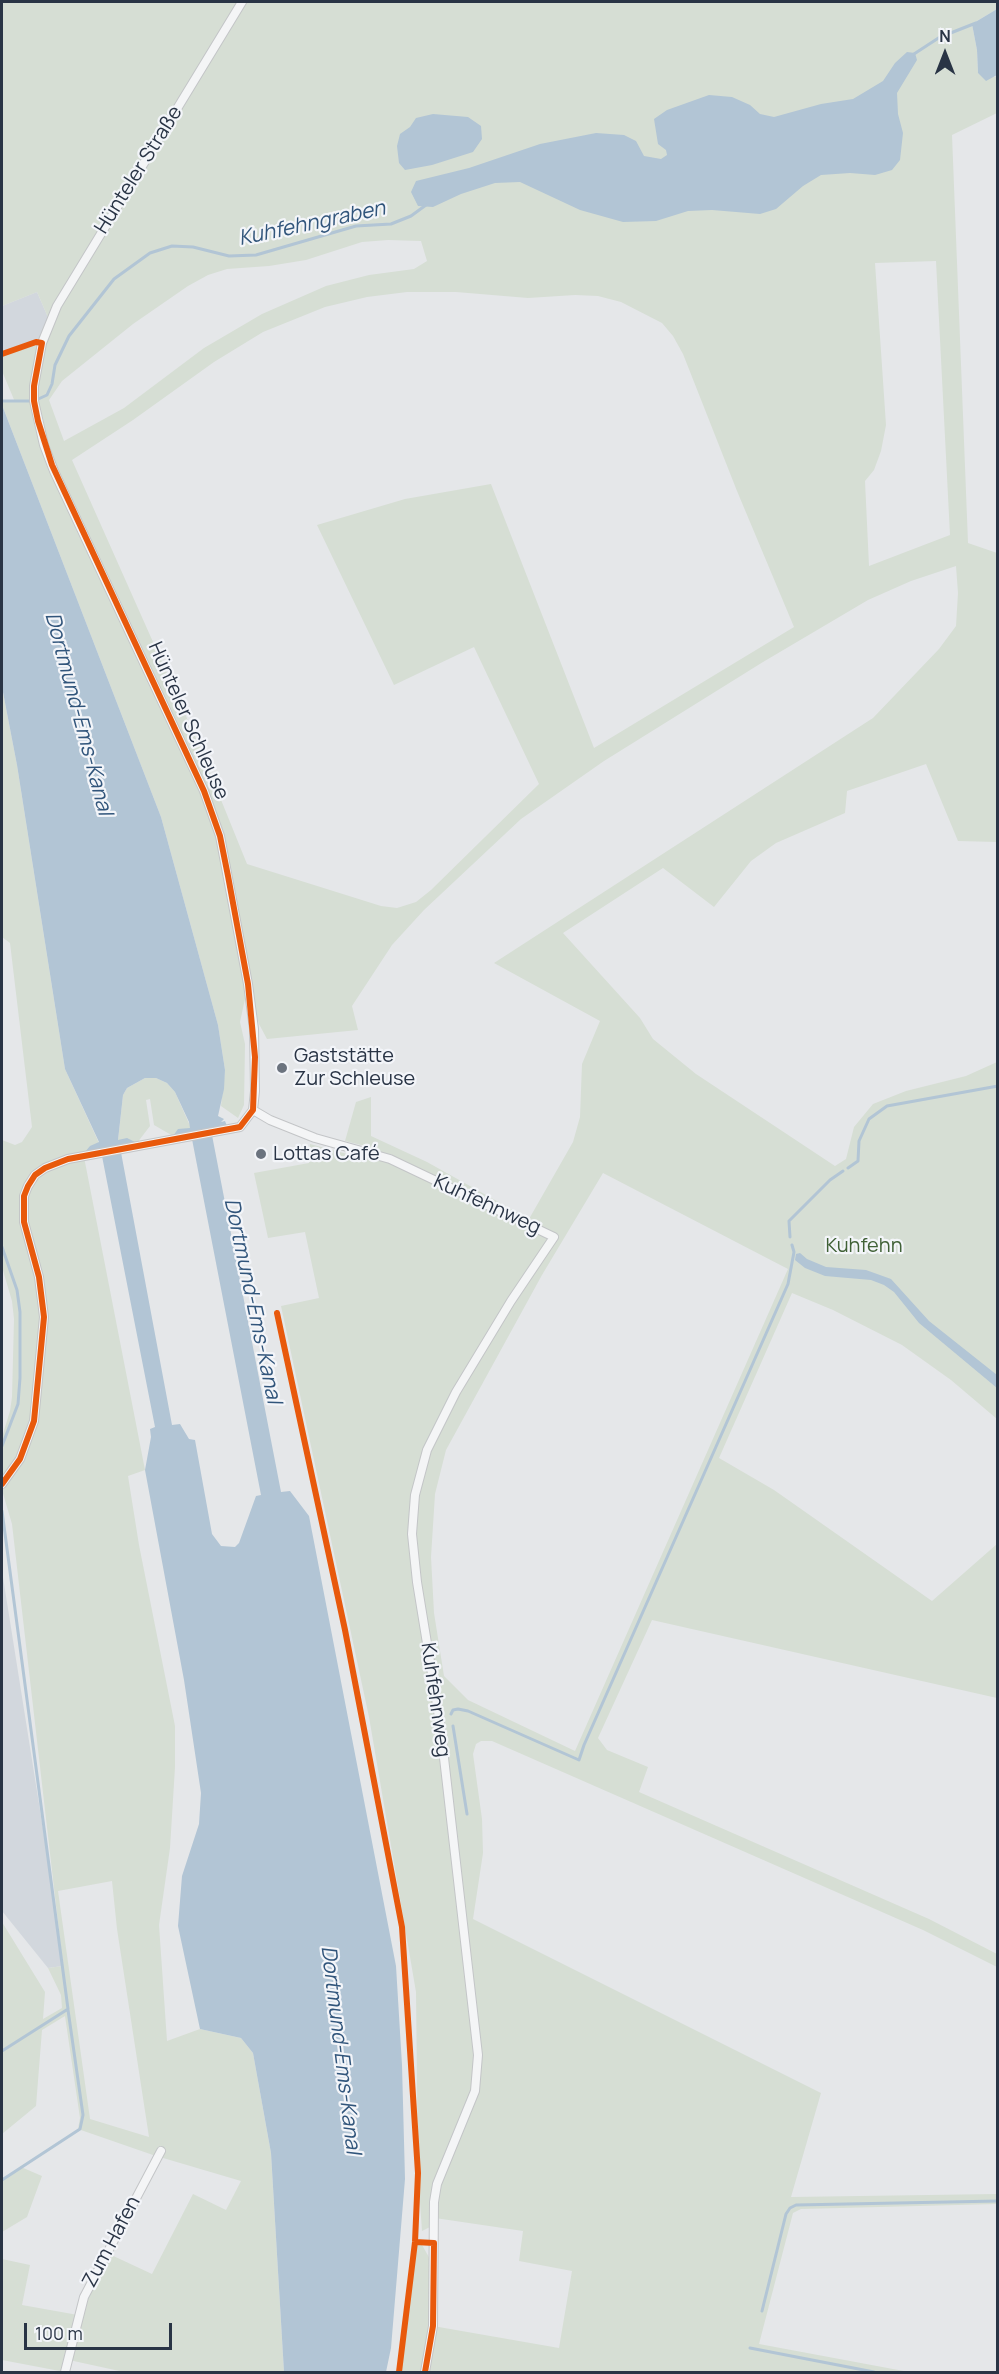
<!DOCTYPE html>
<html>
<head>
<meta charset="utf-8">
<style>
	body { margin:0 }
	#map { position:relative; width:999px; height:2374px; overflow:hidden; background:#e5e7e9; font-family:Manrope,sans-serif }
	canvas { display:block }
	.frame { position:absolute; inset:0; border:3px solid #293445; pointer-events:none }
	.north { position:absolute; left:915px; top:24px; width:60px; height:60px; -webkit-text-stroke:4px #f3f5f9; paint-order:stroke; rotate:0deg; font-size:16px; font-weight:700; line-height:24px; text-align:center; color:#293445 }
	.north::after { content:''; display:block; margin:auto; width:21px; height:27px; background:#293445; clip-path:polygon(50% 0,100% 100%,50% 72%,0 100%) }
	.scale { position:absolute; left:24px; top:2323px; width:148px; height:27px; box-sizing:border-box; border:3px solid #293445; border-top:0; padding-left:8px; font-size:18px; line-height:21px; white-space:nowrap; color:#293445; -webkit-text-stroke:4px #f3f5f9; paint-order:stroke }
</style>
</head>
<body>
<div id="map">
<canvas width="999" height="2374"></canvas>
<div class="frame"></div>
<div class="north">N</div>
<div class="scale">100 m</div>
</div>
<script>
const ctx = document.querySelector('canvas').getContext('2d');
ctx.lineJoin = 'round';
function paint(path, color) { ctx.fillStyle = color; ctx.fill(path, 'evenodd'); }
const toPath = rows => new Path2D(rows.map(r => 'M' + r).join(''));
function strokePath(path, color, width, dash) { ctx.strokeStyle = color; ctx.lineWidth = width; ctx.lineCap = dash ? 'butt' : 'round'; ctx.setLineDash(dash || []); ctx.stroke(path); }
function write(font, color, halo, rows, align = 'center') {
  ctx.font = font + ' Manrope,sans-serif'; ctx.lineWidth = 4.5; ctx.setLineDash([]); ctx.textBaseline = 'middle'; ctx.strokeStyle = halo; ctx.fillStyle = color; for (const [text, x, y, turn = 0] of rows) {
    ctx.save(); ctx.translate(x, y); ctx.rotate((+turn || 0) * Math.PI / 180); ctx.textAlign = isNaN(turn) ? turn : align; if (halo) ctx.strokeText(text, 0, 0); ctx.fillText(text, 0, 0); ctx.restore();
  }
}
paint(toPath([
	[37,292,50,322,42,343,2,354,2,306],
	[2,1571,53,1892,63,1966,48,1968,2,1911]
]), '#d2d7dd');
paint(toPath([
	[2,2,997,2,997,9,972,24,977,50,978,73,995,77,997,75,997,113,952,135,968,543,997,553,997,842,958,841,926,764,847,791,845,813,776,843,751,861,714,907,663,868,563,933,640,1018,653,1039,696,1074,835,1166,846,1159,854,1127,873,1104,906,1091,966,1076,997,1062,997,1419,951,1380,902,1345,833,1310,792,1293,719,1458,774,1490,932,1601,997,1544,997,1698,652,1620,598,1738,607,1750,648,1767,639,1792,929,1919,997,1954,997,1967,923,1930,492,1741,481,1741,476,1744,473,1754,482,1819,483,1853,473,1919,821,2093,791,2197,997,2194,997,2204,801,2209,793,2213,759,2344,909,2372,399,2372,415,2242,421,2243,431,2261,433,2326,559,2348,572,2271,519,2261,523,2231,435,2218,430,2227,422,2231,418,2173,416,1992,369,1717,281,1306,319,1298,305,1232,268,1238,254,1173,309,1163,310,1144,362,1158,365,1146,345,1141,356,1102,371,1097,371,1136,427,1162,529,1219,573,1142,580,1117,582,1064,600,1021,494,963,873,718,939,649,956,626,958,593,956,566,911,581,868,600,763,662,604,761,521,819,424,910,392,945,352,1006,358,1030,267,1039,259,1024,248,985,240,1022,245,1044,244,1105,238,1118,221,1106,225,1070,218,1025,161,817,2,405,2,401,15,402,2,371,2,354,36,342,42,343,50,322,37,292,2,306],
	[388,240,421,241,427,261,414,269,369,275,326,286,262,314,204,348,124,408,64,441,49,400,62,381,133,324,188,286,208,275,227,269,269,266,306,260,362,242],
	[936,261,950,535,869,566,865,481,874,470,881,451,886,425,875,263],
	[407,292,456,292,528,298,575,295,598,296,621,302,662,323,673,336,683,354,737,491,794,627,594,748,491,484,405,499,317,525,394,685,474,647,539,784,431,890,416,902,397,908,381,906,247,864,198,743,72,460,133,420,214,362,263,332,325,307,367,297],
	[603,1173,788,1269,575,1751,468,1700,444,1676,434,1613,431,1557,435,1494,446,1450,542,1275],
	[2,687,17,765,65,1069,99,1143,84,1157,145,1470,128,1476,139,1545,175,1726,175,1767,170,1848,159,1925,167,2041,200,2029,241,2038,253,2053,271,2153,284,2372,124,2372,69,2360,65,2372,2,2360,2,2259,30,2265,22,2305,78,2315,107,2253,152,2274,193,2194,226,2210,241,2181,153,2155,78,2129,80,2118,65,2016,42,2030,36,2106,2,2134,2,1922,45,1992,43,2019,62,2008,61,1995,48,1968,63,1966,12,1524,2,1490,2,1437,10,1411,12,1397,14,1319,12,1301,2,1267,2,1140,15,1145,22,1142,32,1127,10,943,2,937],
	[112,1881,117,1929,149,2137,90,2119,58,1891],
	[145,1078,156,1078,167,1083,175,1092,191,1128,173,1136,154,1125,150,1099,146,1100,150,1126,137,1143,118,1140,123,1095,127,1088],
	[21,2167,42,2176,27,2217,2,2232,2,2180]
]), '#d6ded4');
paint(toPath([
	[997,9,997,75,986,81,978,73,977,50,972,24],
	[907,52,915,53,917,60,897,93,898,114,903,133,900,160,892,170,875,175,850,173,821,175,803,186,776,209,760,214,712,210,688,211,656,221,623,222,580,210,520,182,495,183,461,194,433,207,418,206,411,192,416,181,469,168,540,144,596,133,624,135,636,141,644,156,661,159,667,155,666,150,658,144,654,119,667,110,709,95,732,97,750,105,760,114,774,117,821,104,853,99,883,81,895,63],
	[433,114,468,117,481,126,482,139,473,152,432,165,405,170,399,163,397,146,400,134,410,127,416,118],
	[2,405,161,817,218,1025,225,1070,224,1089,218,1116,224,1119,221,1122,225,1121,227,1126,211,1130,281,1492,290,1491,309,1516,396,1966,402,2065,405,2179,391,2348,386,2372,284,2372,271,2153,253,2053,241,2038,200,2029,178,1926,182,1876,199,1824,201,1793,184,1680,145,1470,151,1437,150,1429,155,1427,101,1151,85,1152,90,1146,99,1142,65,1069,17,765,2,687],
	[145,1078,156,1078,167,1083,175,1092,189,1122,190,1128,178,1129,173,1136,191,1134,261,1495,256,1496,239,1543,235,1547,221,1546,212,1534,195,1440,189,1439,180,1424,172,1425,120,1147,137,1143,127,1138,118,1140,123,1095,127,1088],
	[800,1253,807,1259,826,1267,866,1270,891,1279,929,1321,997,1375,997,1388,919,1323,894,1292,884,1285,871,1280,825,1276,805,1268,795,1260,796,1254]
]), '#b2c5d5');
strokePath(toPath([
	[948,34,976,23],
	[914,54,940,37],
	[2,401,34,401,47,395,52,384,55,365,69,336,114,279,150,253,172,246,193,247,229,256,256,255,356,226,391,224,411,216,426,205],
	[848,1168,858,1161,859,1141,869,1119,887,1106,998,1086],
	[790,1237,789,1221,830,1180,843,1171],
	[2,1247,17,1290,20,1312,20,1378,18,1404,2,1446],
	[2,1511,68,2009,2,2051],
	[451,1714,453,1710,458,1709,468,1711,579,1760,584,1745,788,1284,794,1252,792,1245],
	[453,1726,467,1814],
	[2,2180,80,2129,83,2115,68,2010],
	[762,2311,786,2214,790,2208,796,2205,998,2201],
	[750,2348,874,2372]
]), '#b2c5d5', 3);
const street = toPath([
	[253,1110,270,1120,315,1138,390,1159,554,1237,511,1301,456,1392,427,1450,415,1495,412,1534,417,1582,440,1723,478,2055,475,2091,437,2184,434,2202,433,2326,425,2372],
	[2,1484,20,1459,34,1421,44,1317,39,1277,24,1222,24,1196,28,1186,35,1175,45,1168,68,1159,240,1127,253,1110,255,1091,254,1029,248,984,220,836,204,791,54,471,44,445,34,401,34,386,42,343,57,306,242,2],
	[65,2372,84,2297,161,2151]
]);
strokePath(street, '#c3c5c7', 10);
strokePath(street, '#f4f5f6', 8);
strokePath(toPath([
	[2,354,36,342,42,343,34,386,34,401,38,421,52,465,204,791,220,836,228,876,248,984,255,1057,253,1110,240,1127,68,1159,45,1168,35,1175,28,1186,24,1196,24,1222,39,1277,44,1317,34,1421,20,1459,2,1484],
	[277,1313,345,1630,402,1927,418,2173,415,2242,399,2372],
	[415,2242,434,2243,433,2326,425,2372]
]), '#e8590c', 6);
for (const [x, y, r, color] of [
	[282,1068,6,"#6b737e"],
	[261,1154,6,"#6b737e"]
]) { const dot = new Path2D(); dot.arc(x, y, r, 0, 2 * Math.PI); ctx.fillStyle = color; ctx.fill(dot); strokePath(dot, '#f3f5f9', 2); }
write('20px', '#293445', '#f3f5f9', [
	["Hünteler Straße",139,170,-58],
	["Hünteler Schleuse",188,721,66],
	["Kuhfehnweg",487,1205,25],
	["Kuhfehnweg",435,1700,82],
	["Zum Hafen",112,2242,-62]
]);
write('20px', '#293445', '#f3f5f9', [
	["Gaststätte",294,1056],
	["Zur Schleuse",294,1079],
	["Lottas Café",273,1154]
], 'left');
write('20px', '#406136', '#f3f5f9', [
	["Kuhfehn",864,1246]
]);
write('italic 21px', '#31557b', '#f3f5f9', [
	["Kuhfehngraben",312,224,-12],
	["Dortmund-Ems-Kanal",78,714,75],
	["Dortmund-Ems-Kanal",252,1301,78],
	["Dortmund-Ems-Kanal",340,2050,83]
]);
</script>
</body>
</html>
